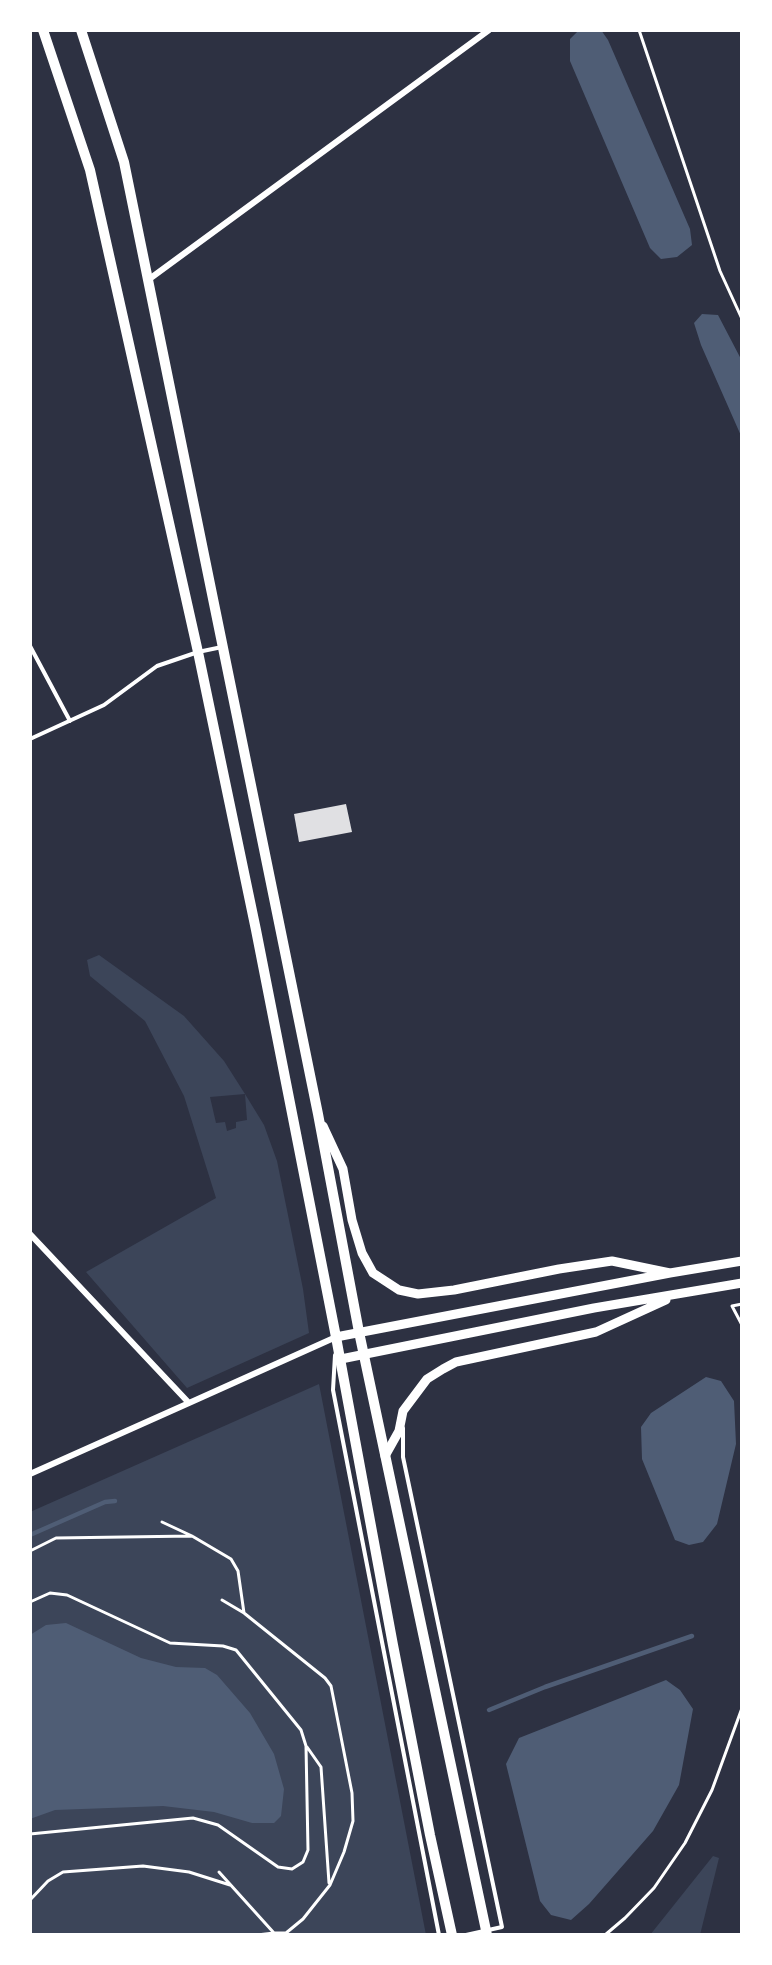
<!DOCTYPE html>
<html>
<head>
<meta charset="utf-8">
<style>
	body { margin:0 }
	#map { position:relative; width:772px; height:1965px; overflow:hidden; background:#2d3142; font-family:Ubuntu,sans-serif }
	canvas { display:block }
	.frame { position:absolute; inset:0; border:32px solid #fff; pointer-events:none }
</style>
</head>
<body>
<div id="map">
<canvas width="772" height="1965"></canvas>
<div class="frame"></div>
</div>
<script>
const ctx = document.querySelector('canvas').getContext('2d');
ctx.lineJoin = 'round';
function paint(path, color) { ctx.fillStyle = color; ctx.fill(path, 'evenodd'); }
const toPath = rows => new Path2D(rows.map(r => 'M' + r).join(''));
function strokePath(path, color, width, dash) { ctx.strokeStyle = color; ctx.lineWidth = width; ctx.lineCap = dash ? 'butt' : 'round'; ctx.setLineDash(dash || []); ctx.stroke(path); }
paint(toPath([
	[99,955,184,1016,224,1061,245,1094,264,1125,277,1161,303,1289,309,1333,187,1388,86,1272,216,1198,184,1096,145,1021,90,976,87,960],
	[245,1094,247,1120,236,1122,236,1128,227,1131,225,1122,216,1123,210,1097],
	[319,1384,426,1935,30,1935,30,1512],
	[713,1856,719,1858,700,1935,650,1935]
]), '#3c4559');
paint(toPath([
	[579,30,601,30,608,40,690,229,692,245,677,257,661,259,650,248,570,61,570,39],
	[702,314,718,315,742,361,742,438,701,345,694,323],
	[706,1377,721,1381,734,1401,736,1444,717,1524,703,1542,689,1545,675,1540,642,1459,641,1427,651,1413],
	[66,1623,141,1658,176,1667,205,1668,217,1675,250,1713,274,1754,284,1789,281,1816,274,1823,252,1823,214,1812,163,1806,55,1810,30,1819,30,1635,46,1625],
	[666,1680,680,1690,693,1709,679,1785,653,1831,589,1904,571,1920,551,1915,540,1901,506,1764,519,1738]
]), '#4f5d75');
strokePath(toPath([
	[30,1535,105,1502,115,1501],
	[489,1710,545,1687,692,1636]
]), '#4f5d75', 4.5);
paint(toPath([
	[346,804,352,832,299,842,294,814]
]), '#e0e0e3');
strokePath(toPath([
	[639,30,720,271,742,319],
	[742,1304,732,1306,742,1325],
	[162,1522,192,1536,231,1559,238,1571,244,1613],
	[30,1551,56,1538,192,1536],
	[30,1602,50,1593,67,1595,170,1643,223,1646,236,1650,301,1730,306,1746,308,1850,303,1862,292,1869,278,1867,218,1825,193,1818,30,1834],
	[307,1747,321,1767,329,1883],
	[219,1872,274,1933,286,1933,303,1919,330,1885,344,1852,353,1821,352,1793,331,1686,325,1678,244,1613,222,1600],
	[30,1900,48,1881,63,1872,143,1866,189,1872,230,1885],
	[257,1935,274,1933],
	[605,1935,625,1918,654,1888,685,1843,712,1790,742,1708]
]), '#fff', 3);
strokePath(toPath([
	[30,646,70,721],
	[30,739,104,705,157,666,198,652,222,647],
	[335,1355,333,1390,439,1935],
	[403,1428,403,1457,502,1927,466,1935]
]), '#fff', 4);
strokePath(toPath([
	[148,280,489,30],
	[30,1234,189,1403,336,1337],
	[30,1474,189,1403]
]), '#fff', 6);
strokePath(toPath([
	[323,1126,343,1169,352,1220,362,1253,373,1273,399,1290,418,1294,454,1290,559,1269,612,1261,670,1273],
	[336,1337,670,1273,742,1261],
	[341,1359,594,1308,742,1283],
	[385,1456,399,1431,403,1411,427,1379,443,1369,456,1362,596,1332,666,1300]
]), '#fff', 9);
strokePath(toPath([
	[43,30,90,170,198,652,256,930,336,1337,393,1645,430,1835,452,1935],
	[81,30,124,162,318,1114,359,1332,487,1935]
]), '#fff', 10);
</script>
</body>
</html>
